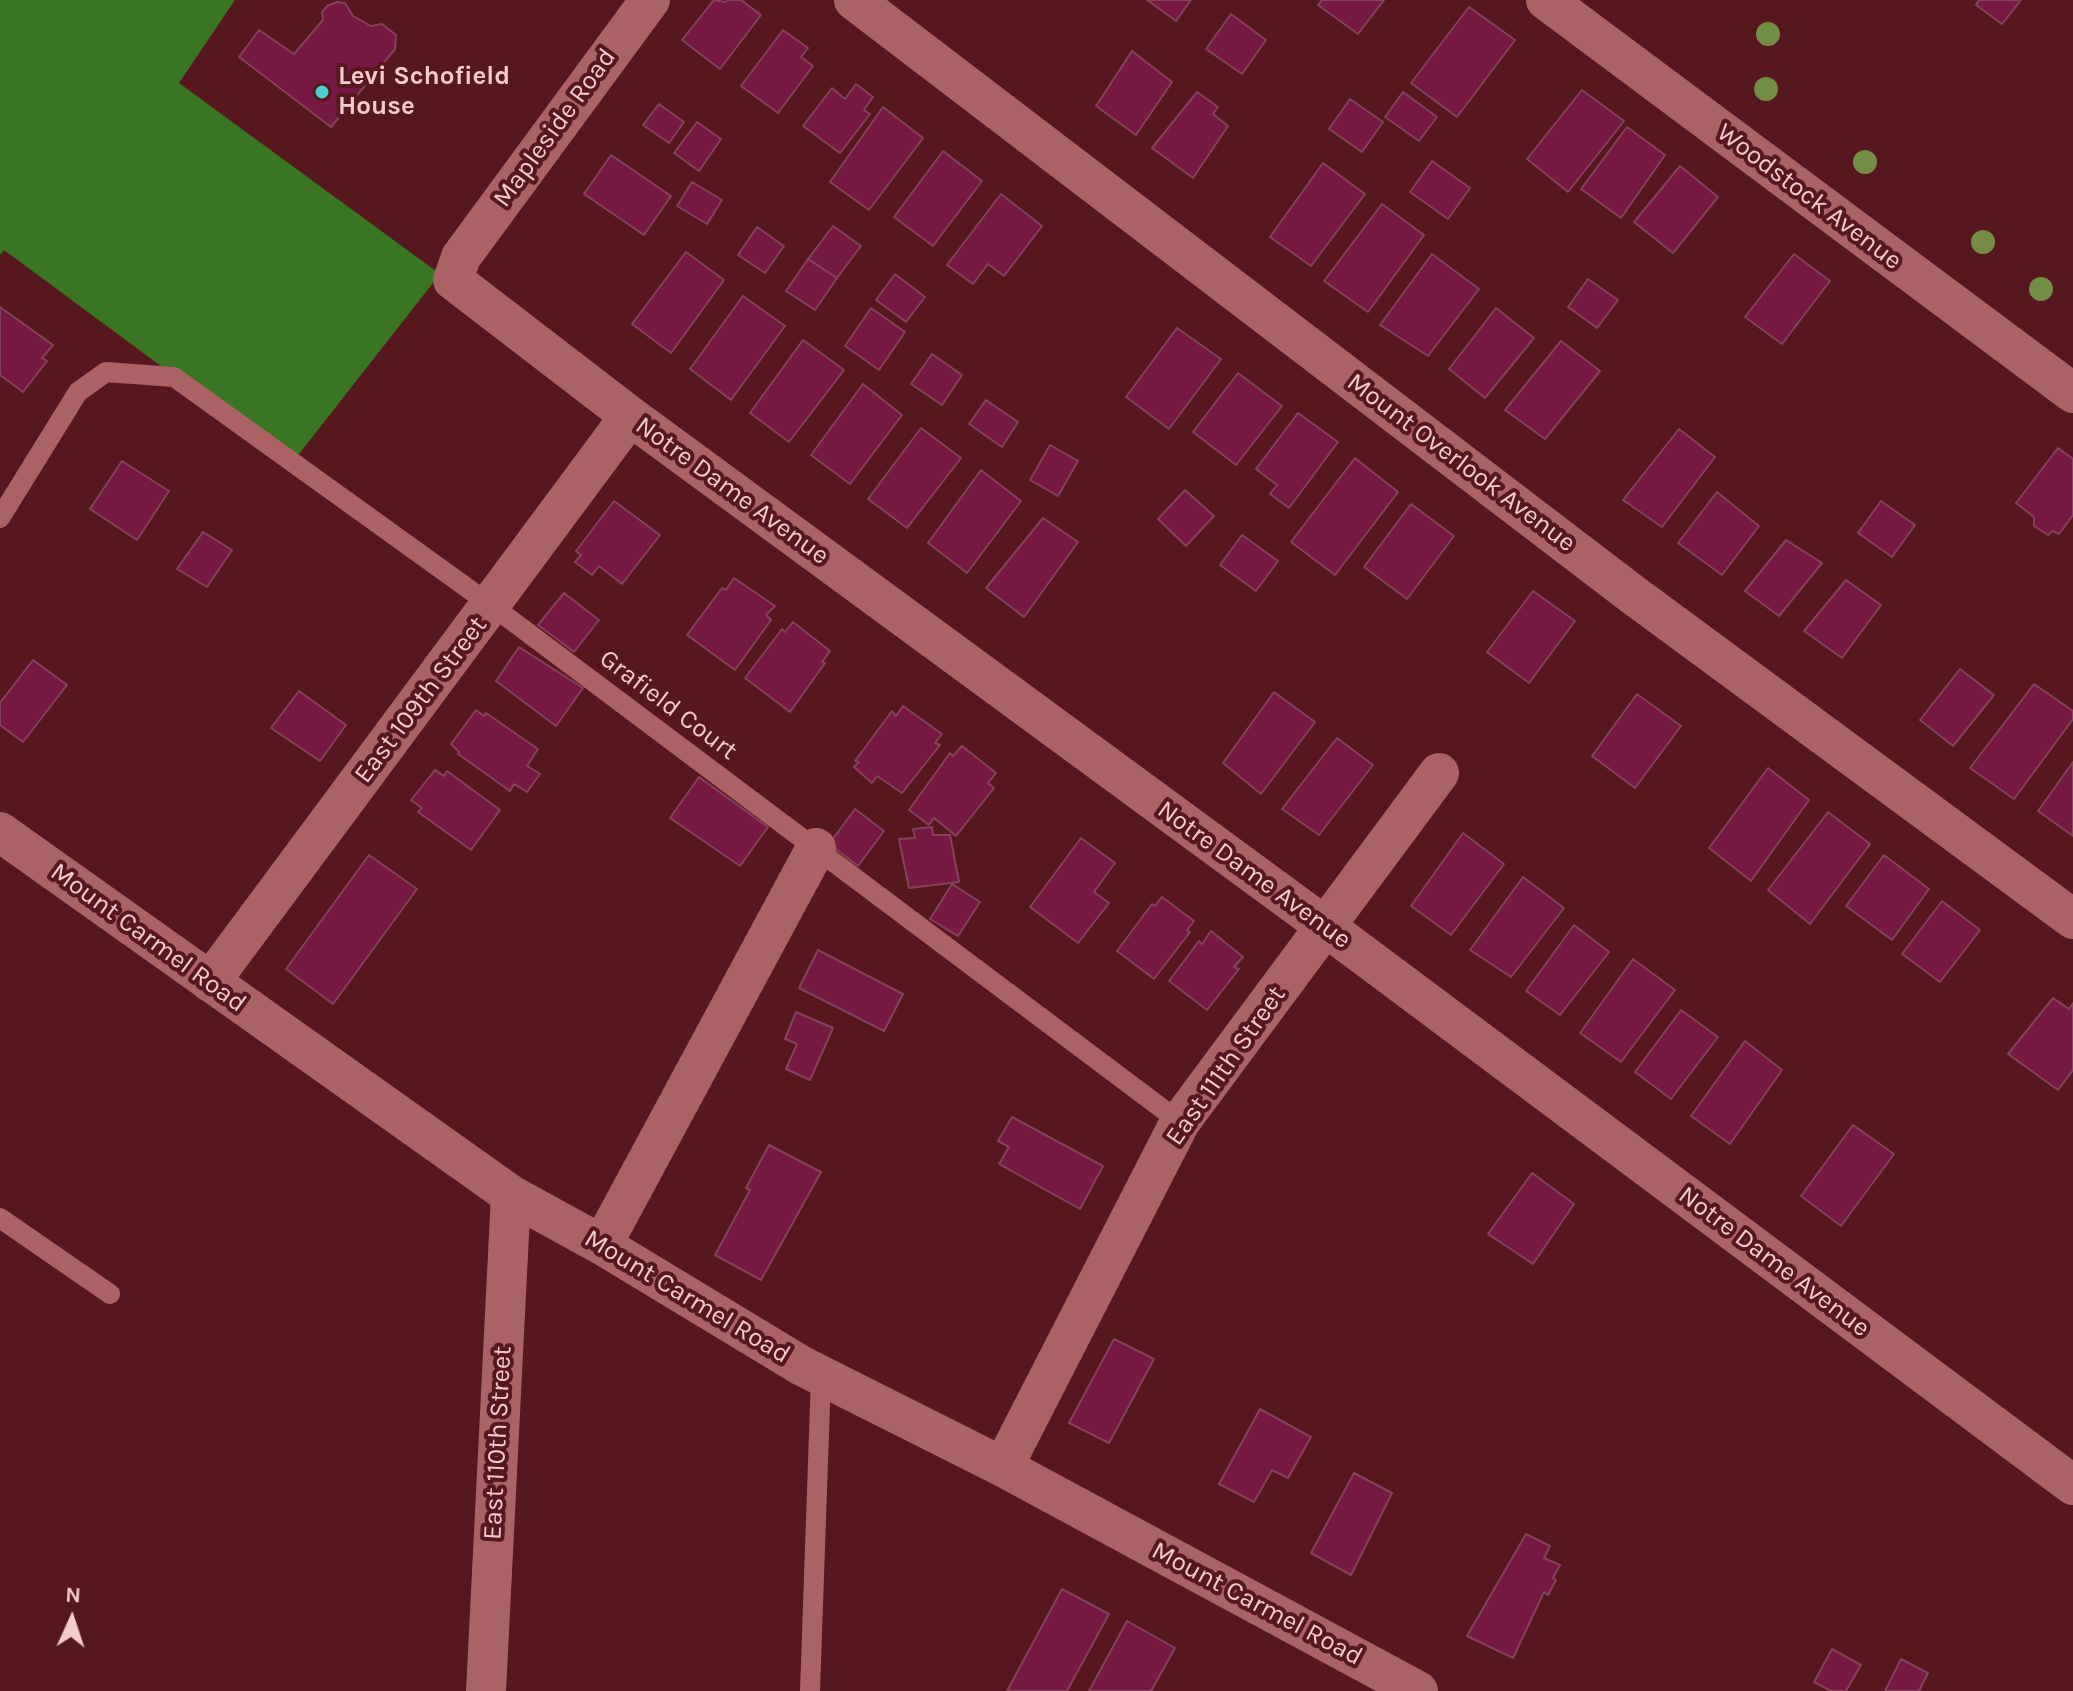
<!DOCTYPE html>
<html>
<head>
<meta charset="utf-8">
<style>
	body { margin:0 }
	#map { position:relative; width:2073px; height:1691px; overflow:hidden; background:#56171e; font-family:Karla,sans-serif }
	canvas { display:block }
	.north { position:absolute; left:32px; top:1579px; width:80px; height:80px; -webkit-text-stroke:6px #56171e; paint-order:stroke; rotate:3deg; font-size:22px; font-weight:700; line-height:32px; text-align:center; color:#f3cbca }
	.north::after { content:''; display:block; margin:auto; width:28px; height:36px; background:#f3cbca; clip-path:polygon(50% 0,100% 100%,50% 72%,0 100%) }
</style>
</head>
<body>
<div id="map">
<canvas width="2073" height="1691"></canvas>
<div class="north">N</div>
</div>
<script>
const ctx = document.querySelector('canvas').getContext('2d');
ctx.lineJoin = 'round';
function paint(path, color) { ctx.fillStyle = color; ctx.fill(path, 'evenodd'); }
const toPath = rows => new Path2D(rows.map(r => 'M' + r).join(''));
function strokePath(path, color, width, dash) { ctx.strokeStyle = color; ctx.lineWidth = width; ctx.lineCap = dash ? 'butt' : 'round'; ctx.setLineDash(dash || []); ctx.stroke(path); }
function write(font, color, halo, rows, align = 'center') {
  ctx.font = font + ' Karla,sans-serif'; ctx.lineWidth = 8; ctx.setLineDash([]); ctx.textBaseline = 'middle'; ctx.strokeStyle = halo; ctx.fillStyle = color; for (const [text, x, y, turn = 0] of rows) {
    ctx.save(); ctx.translate(x, y); ctx.rotate((+turn || 0) * Math.PI / 180); ctx.textAlign = isNaN(turn) ? turn : align; if (halo) ctx.strokeText(text, 0, 0); ctx.fillText(text, 0, 0); ctx.restore();
  }
}
paint(toPath([
	[0,0,235,0,179,83,440,274,292,463,4,250,0,255]
]), '#397522');
const building = toPath([
	[714,0,725,2,728,0,741,0,761,15,720,69,682,40,714,0],
	[1147,0,1191,0,1176,21,1147,0],
	[1322,0,1384,0,1358,34,1318,5,1322,0],
	[1979,0,2021,0,2002,24,1976,5,1979,0],
	[337,2,345,3,353,16,371,26,382,24,396,35,395,49,331,127,239,57,259,30,294,54,323,20,322,12,327,6,337,2],
	[1469,7,1515,40,1457,117,1411,83,1469,7],
	[1231,14,1266,40,1242,74,1206,49,1231,14],
	[783,30,808,48,801,57,813,66,778,113,741,86,783,30],
	[1132,51,1172,82,1136,135,1096,106,1132,51],
	[856,84,873,97,864,110,870,114,840,153,803,126,832,88,845,99,856,84],
	[1582,90,1624,121,1568,192,1527,159,1582,90],
	[1197,92,1218,107,1213,114,1228,126,1193,178,1152,148,1197,92],
	[1403,92,1437,117,1419,141,1385,117,1403,92],
	[1350,99,1383,122,1362,152,1329,129,1350,99],
	[659,104,684,122,669,143,643,125,659,104],
	[883,107,923,138,869,210,830,182,883,107],
	[697,122,721,139,699,171,674,153,697,122],
	[1627,127,1665,155,1621,218,1581,189,1627,127],
	[943,151,982,181,933,246,894,217,943,151],
	[611,155,671,196,644,235,584,194,611,155],
	[1432,161,1470,188,1448,219,1410,192,1432,161],
	[1323,163,1365,194,1311,266,1270,237,1323,163],
	[1680,166,1718,197,1673,253,1634,222,1680,166],
	[692,182,722,200,707,224,677,206,692,182],
	[1001,194,1042,226,1004,276,988,264,973,284,947,265,1001,194],
	[1382,204,1424,235,1368,312,1324,281,1382,204],
	[833,226,861,246,837,278,808,259,833,226],
	[757,227,784,246,765,273,738,255,757,227],
	[686,252,724,280,671,353,632,324,686,252],
	[1432,254,1479,289,1428,356,1380,325,1432,254],
	[1794,254,1830,281,1782,344,1745,317,1794,254],
	[808,259,837,278,815,310,786,291,808,259],
	[895,274,925,297,906,322,876,300,895,274],
	[1588,279,1618,300,1597,328,1568,307,1588,279],
	[743,296,785,326,731,400,690,369,743,296],
	[0,307,53,345,42,358,47,361,23,392,0,375,0,307],
	[871,308,905,332,879,370,845,346,871,308],
	[1496,308,1534,338,1485,398,1449,369,1496,308],
	[1177,328,1221,359,1169,429,1126,397,1177,328],
	[803,340,844,370,789,442,750,413,803,340],
	[1561,341,1600,371,1545,439,1505,410,1561,341],
	[932,354,962,375,942,405,911,384,932,354],
	[1238,373,1282,406,1236,465,1193,432,1238,373],
	[863,384,902,415,850,484,811,455,863,384],
	[986,400,1018,422,1002,447,969,424,986,400],
	[1298,413,1338,442,1289,508,1270,494,1277,485,1256,469,1298,413],
	[921,428,961,458,907,528,868,499,921,428],
	[1679,429,1715,457,1662,527,1623,500,1679,429],
	[1050,445,1078,461,1058,496,1030,480,1050,445],
	[2058,448,2073,459,2073,515,2059,534,2053,531,2048,535,2034,526,2034,517,2016,503,2058,448],
	[1355,458,1398,492,1335,575,1291,542,1355,458],
	[122,461,169,491,137,540,90,509,122,461],
	[981,470,1021,501,967,573,928,543,981,470],
	[1185,490,1214,516,1186,546,1158,519,1185,490],
	[1717,492,1759,526,1722,575,1678,543,1717,492],
	[614,501,660,535,622,584,599,566,592,575,575,562,581,555,576,551,614,501],
	[1881,501,1915,525,1892,557,1858,533,1881,501],
	[1411,504,1454,536,1407,599,1364,567,1411,504],
	[1043,518,1078,542,1024,617,986,588,1043,518],
	[203,532,232,550,207,587,177,569,203,532],
	[1242,535,1278,561,1256,591,1220,565,1242,535],
	[1786,540,1822,563,1779,616,1745,591,1786,540],
	[734,578,775,606,766,615,771,620,735,670,687,635,722,588,726,590,734,578],
	[1846,580,1881,605,1842,658,1804,631,1846,580],
	[1533,591,1575,621,1529,683,1487,652,1533,591],
	[564,593,599,620,574,652,538,625,564,593],
	[793,622,830,651,822,662,825,663,790,712,745,678,782,629,785,632,793,622],
	[519,647,583,688,556,726,496,681,519,647],
	[33,660,67,685,23,742,0,725,0,703,33,660],
	[1960,669,1994,695,1953,746,1920,720,1960,669],
	[2034,684,2073,711,2073,719,2014,799,1970,768,2034,684],
	[299,691,346,725,320,761,271,728,299,691],
	[1274,692,1315,722,1261,794,1223,763,1274,692],
	[1637,694,1681,726,1635,788,1592,756,1637,694],
	[903,706,942,734,935,743,940,745,902,793,877,776,872,783,854,767,859,762,855,761,892,711,896,716,903,706],
	[476,710,484,716,486,713,538,749,527,766,540,774,527,792,514,784,510,791,458,754,459,752,451,744,476,710],
	[1337,738,1373,765,1319,835,1282,809,1337,738],
	[962,746,996,773,988,783,994,788,956,836,934,818,929,825,909,810,950,753,953,756,962,746],
	[2073,762,2073,836,2038,811,2073,762],
	[1768,768,1809,800,1751,881,1709,848,1768,768],
	[435,770,444,776,447,771,500,810,471,850,418,812,422,808,411,800,435,770],
	[699,777,768,827,740,866,670,818,699,777],
	[855,809,884,831,858,866,829,844,855,809],
	[1828,812,1870,844,1810,924,1768,890,1828,812],
	[932,827,933,835,950,835,959,882,909,888,899,839,915,838,913,829,932,827],
	[1463,833,1504,864,1451,935,1411,906,1463,833],
	[1081,838,1115,863,1094,892,1109,903,1078,943,1030,907,1081,838],
	[369,855,417,889,333,1004,286,969,369,855],
	[1884,855,1929,889,1892,940,1846,906,1884,855],
	[1523,877,1564,908,1511,977,1470,950,1523,877],
	[952,884,980,902,958,936,930,919,952,884],
	[1162,897,1194,921,1187,930,1190,932,1154,979,1117,951,1152,904,1155,906,1162,897],
	[1942,901,1980,930,1940,982,1902,954,1942,901],
	[1574,925,1609,952,1560,1015,1526,991,1574,925],
	[1211,931,1243,957,1234,967,1239,969,1207,1010,1169,981,1199,941,1202,944,1211,931],
	[818,950,903,994,884,1031,799,988,818,950],
	[1633,959,1675,990,1621,1062,1580,1033,1633,959],
	[2053,998,2069,1009,2073,1003,2073,1070,2058,1090,2008,1054,2053,998],
	[1681,1010,1718,1037,1671,1099,1635,1072,1681,1010],
	[796,1012,833,1028,810,1080,786,1069,797,1044,785,1039,796,1012],
	[1745,1041,1782,1070,1730,1144,1691,1116,1745,1041],
	[1012,1117,1103,1166,1080,1209,999,1164,1009,1147,998,1141,1012,1117],
	[1853,1125,1894,1154,1841,1226,1801,1196,1853,1125],
	[769,1145,821,1172,761,1280,715,1255,750,1190,746,1188,769,1145],
	[1532,1173,1574,1204,1533,1264,1488,1234,1532,1173],
	[1114,1339,1154,1359,1109,1443,1069,1423,1114,1339],
	[1260,1409,1311,1437,1288,1478,1272,1470,1254,1502,1219,1484,1260,1409],
	[1354,1473,1392,1493,1351,1575,1311,1553,1354,1473],
	[1526,1534,1550,1546,1544,1558,1560,1565,1553,1578,1556,1580,1548,1595,1544,1592,1513,1658,1467,1636,1526,1534],
	[1062,1589,1109,1614,1067,1691,1007,1691,1062,1589],
	[1127,1621,1175,1648,1151,1691,1089,1691,1127,1621],
	[1832,1649,1861,1665,1846,1691,1831,1691,1814,1682,1832,1649],
	[1901,1659,1928,1673,1919,1691,1885,1691,1901,1659]
]);
paint(building, '#771a43');
strokePath(building, '#84435b', 2);
strokePath(toPath([
	[0,518,78,392,106,372,174,377,491,605,1180,1122],
	[0,1218,110,1294],
	[810,1691,821,1376]
]), '#aa6264', 20);
strokePath(toPath([
	[650,0,461,257,453,280,630,416,1326,927,2073,1485],
	[854,0,1632,594,2073,919],
	[1546,0,2073,393],
	[0,832,511,1195,602,1245,802,1366,1003,1467,1418,1691],
	[210,982,630,416],
	[602,1245,816,848],
	[1003,1467,1180,1122,1439,773],
	[486,1691,511,1195]
]), '#aa6264', 40);
ctx.fillStyle = '#738d47';
for (const [x, y] of [
	[1768,34],
	[1766,89],
	[1865,162],
	[1983,242],
	[2041,289]
]) { ctx.beginPath(); ctx.arc(x, y, 12, 0, 2 * Math.PI); ctx.fill(); }
for (const [x, y, r, color] of [
	[322,92,8,"#51ccd1"]
]) { const dot = new Path2D(); dot.arc(x, y, r, 0, 2 * Math.PI); ctx.fillStyle = color; ctx.fill(dot); strokePath(dot, '#56171e', 3); }
write('bold 26px', '#f3cbca', '#56171e', [
	["Levi Schofield",338,77],
	["House",338,107]
], 'left');
write('26px', '#f3cbca', '#56171e', [
	["Mapleside Road",555,128,-54],
	["Woodstock Avenue",1809,197,37],
	["Mount Overlook Avenue",1461,463,37],
	["Notre Dame Avenue",732,491,36],
	["East 109th Street",421,700,-53],
	["Grafield Court",668,705,37],
	["Notre Dame Avenue",1254,875,36],
	["Mount Carmel Road",148,938,36],
	["East 111th Street",1226,1066,-55],
	["Notre Dame Avenue",1774,1262,37],
	["Mount Carmel Road",687,1297,31],
	["East 110th Street",498,1443,-87],
	["Mount Carmel Road",1257,1604,28]
]);
</script>
</body>
</html>
